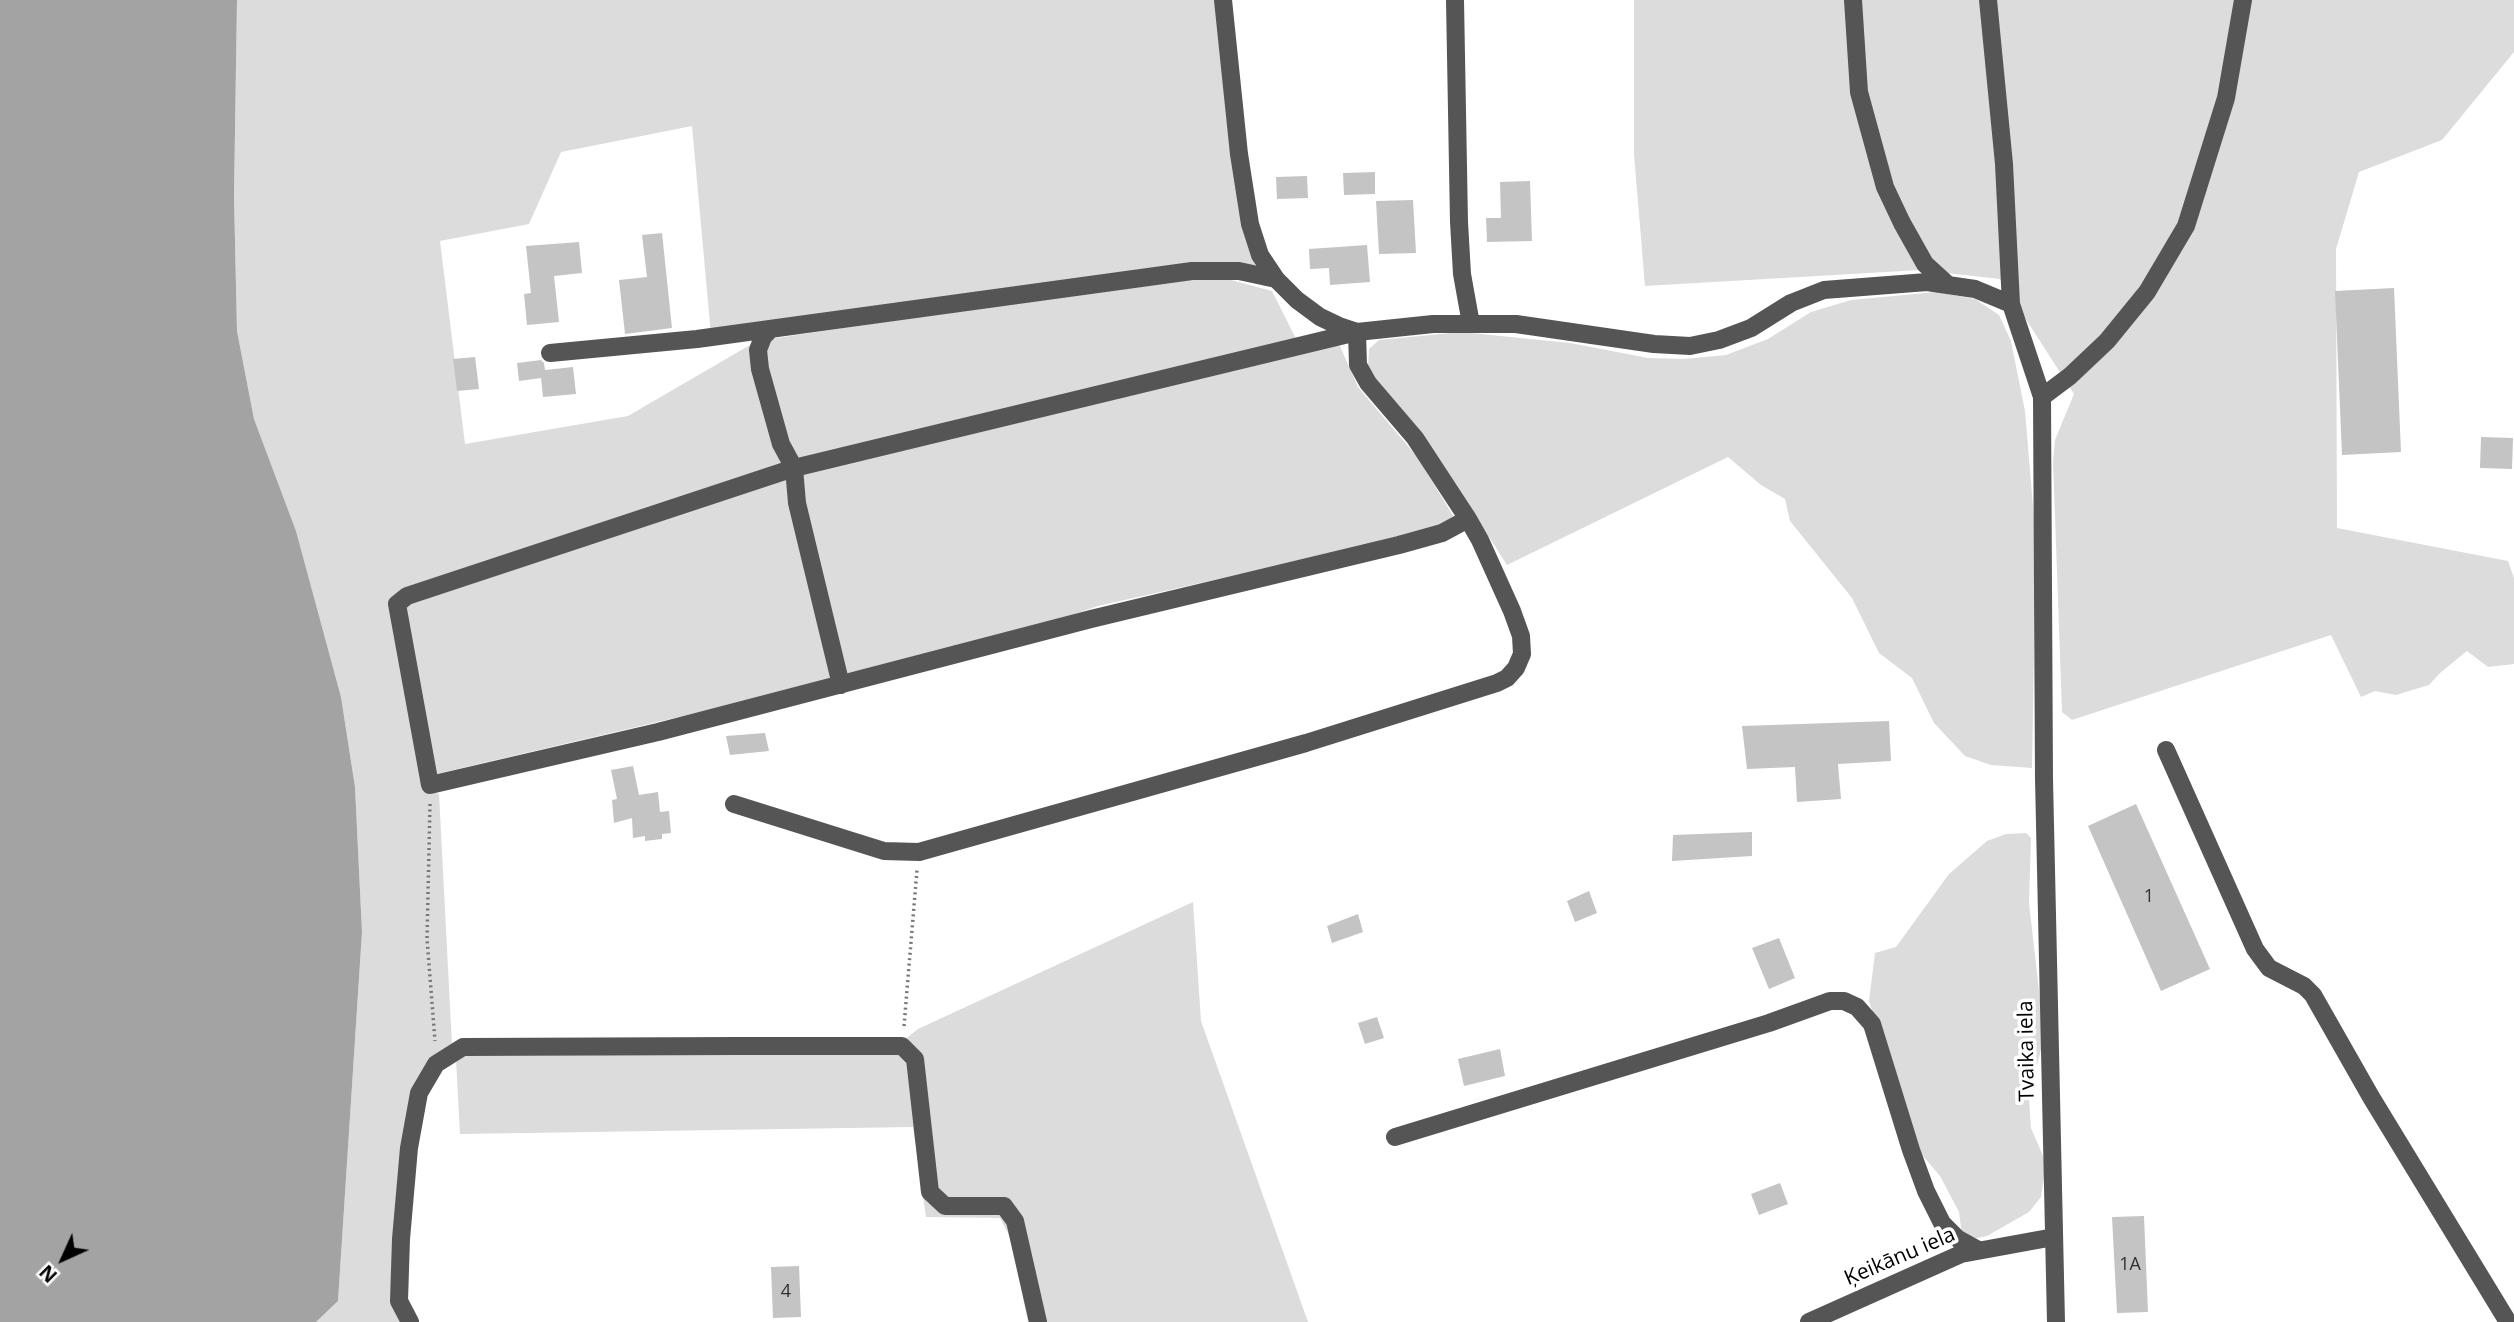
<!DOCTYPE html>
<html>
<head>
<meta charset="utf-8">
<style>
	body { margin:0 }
	#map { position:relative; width:2514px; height:1322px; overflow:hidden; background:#fff; font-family:"Open Sans",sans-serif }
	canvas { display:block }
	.north { position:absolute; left:28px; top:1224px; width:70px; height:70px; -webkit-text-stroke:5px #fff; paint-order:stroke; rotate:225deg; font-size:19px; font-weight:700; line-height:28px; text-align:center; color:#000 }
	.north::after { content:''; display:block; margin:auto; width:24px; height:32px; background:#000; clip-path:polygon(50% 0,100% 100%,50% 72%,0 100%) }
</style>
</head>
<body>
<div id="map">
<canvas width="2514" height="1322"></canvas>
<div class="north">N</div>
</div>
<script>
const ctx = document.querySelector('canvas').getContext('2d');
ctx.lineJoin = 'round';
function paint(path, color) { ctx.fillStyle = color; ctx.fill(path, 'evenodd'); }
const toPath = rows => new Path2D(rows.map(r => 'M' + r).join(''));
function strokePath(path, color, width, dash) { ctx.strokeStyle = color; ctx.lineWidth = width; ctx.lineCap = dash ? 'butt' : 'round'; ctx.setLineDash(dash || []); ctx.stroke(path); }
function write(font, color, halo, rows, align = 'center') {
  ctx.font = font + ' "Open Sans",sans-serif'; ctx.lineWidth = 7; ctx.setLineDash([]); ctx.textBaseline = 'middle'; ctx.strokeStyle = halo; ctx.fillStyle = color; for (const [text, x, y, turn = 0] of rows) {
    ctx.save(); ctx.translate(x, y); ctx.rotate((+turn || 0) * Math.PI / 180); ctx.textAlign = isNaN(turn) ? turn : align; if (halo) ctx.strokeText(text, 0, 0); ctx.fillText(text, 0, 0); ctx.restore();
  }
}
paint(toPath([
	[237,0,1217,0,1256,263,1255,266,711,335,692,126,561,152,529,224,440,241,465,444,628,416,757,341,1105,289,1220,277,1272,291,1303,353,1339,344,1358,387,1418,458,1455,519,1436,530,1098,606,977,647,436,774,424,788,439,794,452,1045,416,1086,401,1322,316,1322,338,1301,362,932,355,787,341,697,296,531,254,419,237,331,234,196],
	[1634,0,2514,0,2514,52,2442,140,2359,172,2336,249,2337,528,2508,561,2514,578,2514,664,2488,667,2467,651,2440,673,2429,685,2396,695,2375,691,2361,697,2331,635,2072,720,2062,712,2053,461,2055,440,2074,394,2000,279,1920,270,1645,286,1634,154],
	[1936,292,1975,299,1999,315,2011,341,2025,411,2036,542,2032,768,1991,765,1965,756,1934,723,1912,678,1879,653,1852,598,1790,521,1785,499,1761,485,1728,457,1507,565,1477,518,1376,384,1368,367,1369,349,1379,340,1461,332,1570,343,1648,358,1683,359,1726,355,1768,339,1811,312,1851,300],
	[2026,833,2031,838,2029,903,2041,1008,2042,1045,2029,1099,2031,1128,2046,1163,2041,1197,2029,1212,1987,1236,1971,1239,1962,1235,1959,1212,1940,1176,1917,1149,1898,1094,1869,1001,1875,953,1896,947,1949,874,1987,841,2006,834],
	[1193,902,1201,1021,1308,1322,1028,1322,1011,1239,1000,1218,926,1217,913,1127,460,1134,456,1059,462,1056,887,1053,918,1029]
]), '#dcdcdc');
paint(toPath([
	[0,0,237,0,234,196,237,331,254,419,296,531,341,697,355,787,362,932,338,1301,316,1322,0,1322]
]), '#a3a3a3');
paint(toPath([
	[1375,172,1375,194,1344,195,1343,173],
	[1307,176,1308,198,1277,199,1276,177],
	[1530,181,1532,241,1487,242,1486,218,1501,218,1500,182],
	[1413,200,1416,253,1379,254,1376,201],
	[662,233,672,328,625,334,619,280,647,277,642,235],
	[579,242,582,273,554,276,559,322,527,325,524,294,531,293,526,246],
	[1367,245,1370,282,1330,285,1329,268,1310,269,1309,249],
	[2394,288,2401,452,2342,455,2335,291],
	[475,357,479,389,457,391,453,359],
	[541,360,544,363,545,370,573,367,576,394,543,397,541,378,519,381,517,363],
	[2481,437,2513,438,2512,469,2480,468],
	[1889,721,1891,761,1838,764,1841,799,1797,802,1795,767,1747,769,1742,726],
	[765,733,769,751,730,755,726,736],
	[633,766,639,795,658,792,660,812,669,811,671,833,662,834,662,839,645,841,645,836,633,838,632,818,614,823,612,800,617,799,611,770],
	[2136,804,2210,969,2161,991,2088,826],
	[1752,832,1752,856,1672,861,1673,835],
	[1589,891,1597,913,1575,922,1567,901],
	[1358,914,1363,932,1332,943,1327,926],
	[1779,938,1795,978,1769,989,1752,948],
	[1377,1017,1384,1038,1365,1044,1358,1023],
	[1500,1049,1505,1076,1464,1086,1458,1059],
	[1780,1183,1788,1204,1759,1215,1751,1194],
	[2144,1216,2148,1312,2117,1313,2112,1217],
	[799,1266,801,1317,773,1318,771,1267]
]), '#c4c4c4');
strokePath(toPath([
	[430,804,427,939,435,1041],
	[904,1026,917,870]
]), '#777', 3.5, [2, 3.5]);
strokePath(toPath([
	[1223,0,1239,154,1250,224,1260,255,1276,279,1297,300,1320,317,1339,326,1357,332,1433,324,1516,324,1654,344,1690,346,1719,340,1751,328,1791,303,1824,290,1927,282,1975,289,2011,304],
	[1455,0,1459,222,1462,274,1471,324],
	[1853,0,1859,92,1885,187,1902,223,1925,264,1947,284],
	[1988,0,2004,164,2011,304,2042,397,2044,779,2056,1322],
	[771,329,763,337,758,350,760,369,781,444,794,468,797,503,841,685],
	[550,353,697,339,1192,271,1239,271,1276,279],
	[2042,397,2070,376,2107,341,2147,292,2186,226,2226,98,2243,0],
	[2166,750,2255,949,2269,968,2304,986,2313,995,2371,1097,2508,1322],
	[734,804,884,851,919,852,1306,743,1497,683,1507,678,1516,668,1522,654,1521,636,1512,611,1480,540,1468,519,1415,438,1368,383,1358,365,1357,332,794,468,407,596,397,604,430,785,658,732,1091,619,1399,545,1442,533,1468,519],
	[1395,1137,1769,1023,1830,1001,1844,1001,1857,1007,1872,1024,1911,1150,1926,1191,1942,1223,1958,1239,1978,1250],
	[410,1322,399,1301,401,1239,409,1148,419,1093,436,1064,463,1047,738,1046,902,1046,915,1059,930,1192,945,1206,1004,1206,1015,1221,1038,1322],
	[1809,1322,1961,1254,2054,1237]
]), '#555', 18);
write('18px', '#313131', null, [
	["1",2149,897],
	["1A",2130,1265],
	["4",786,1292]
]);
write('21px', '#000', '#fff', [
	["Tvaika iela",2027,1051,-91],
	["Ķeikānu iela",1900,1257,-23]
]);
</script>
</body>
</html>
